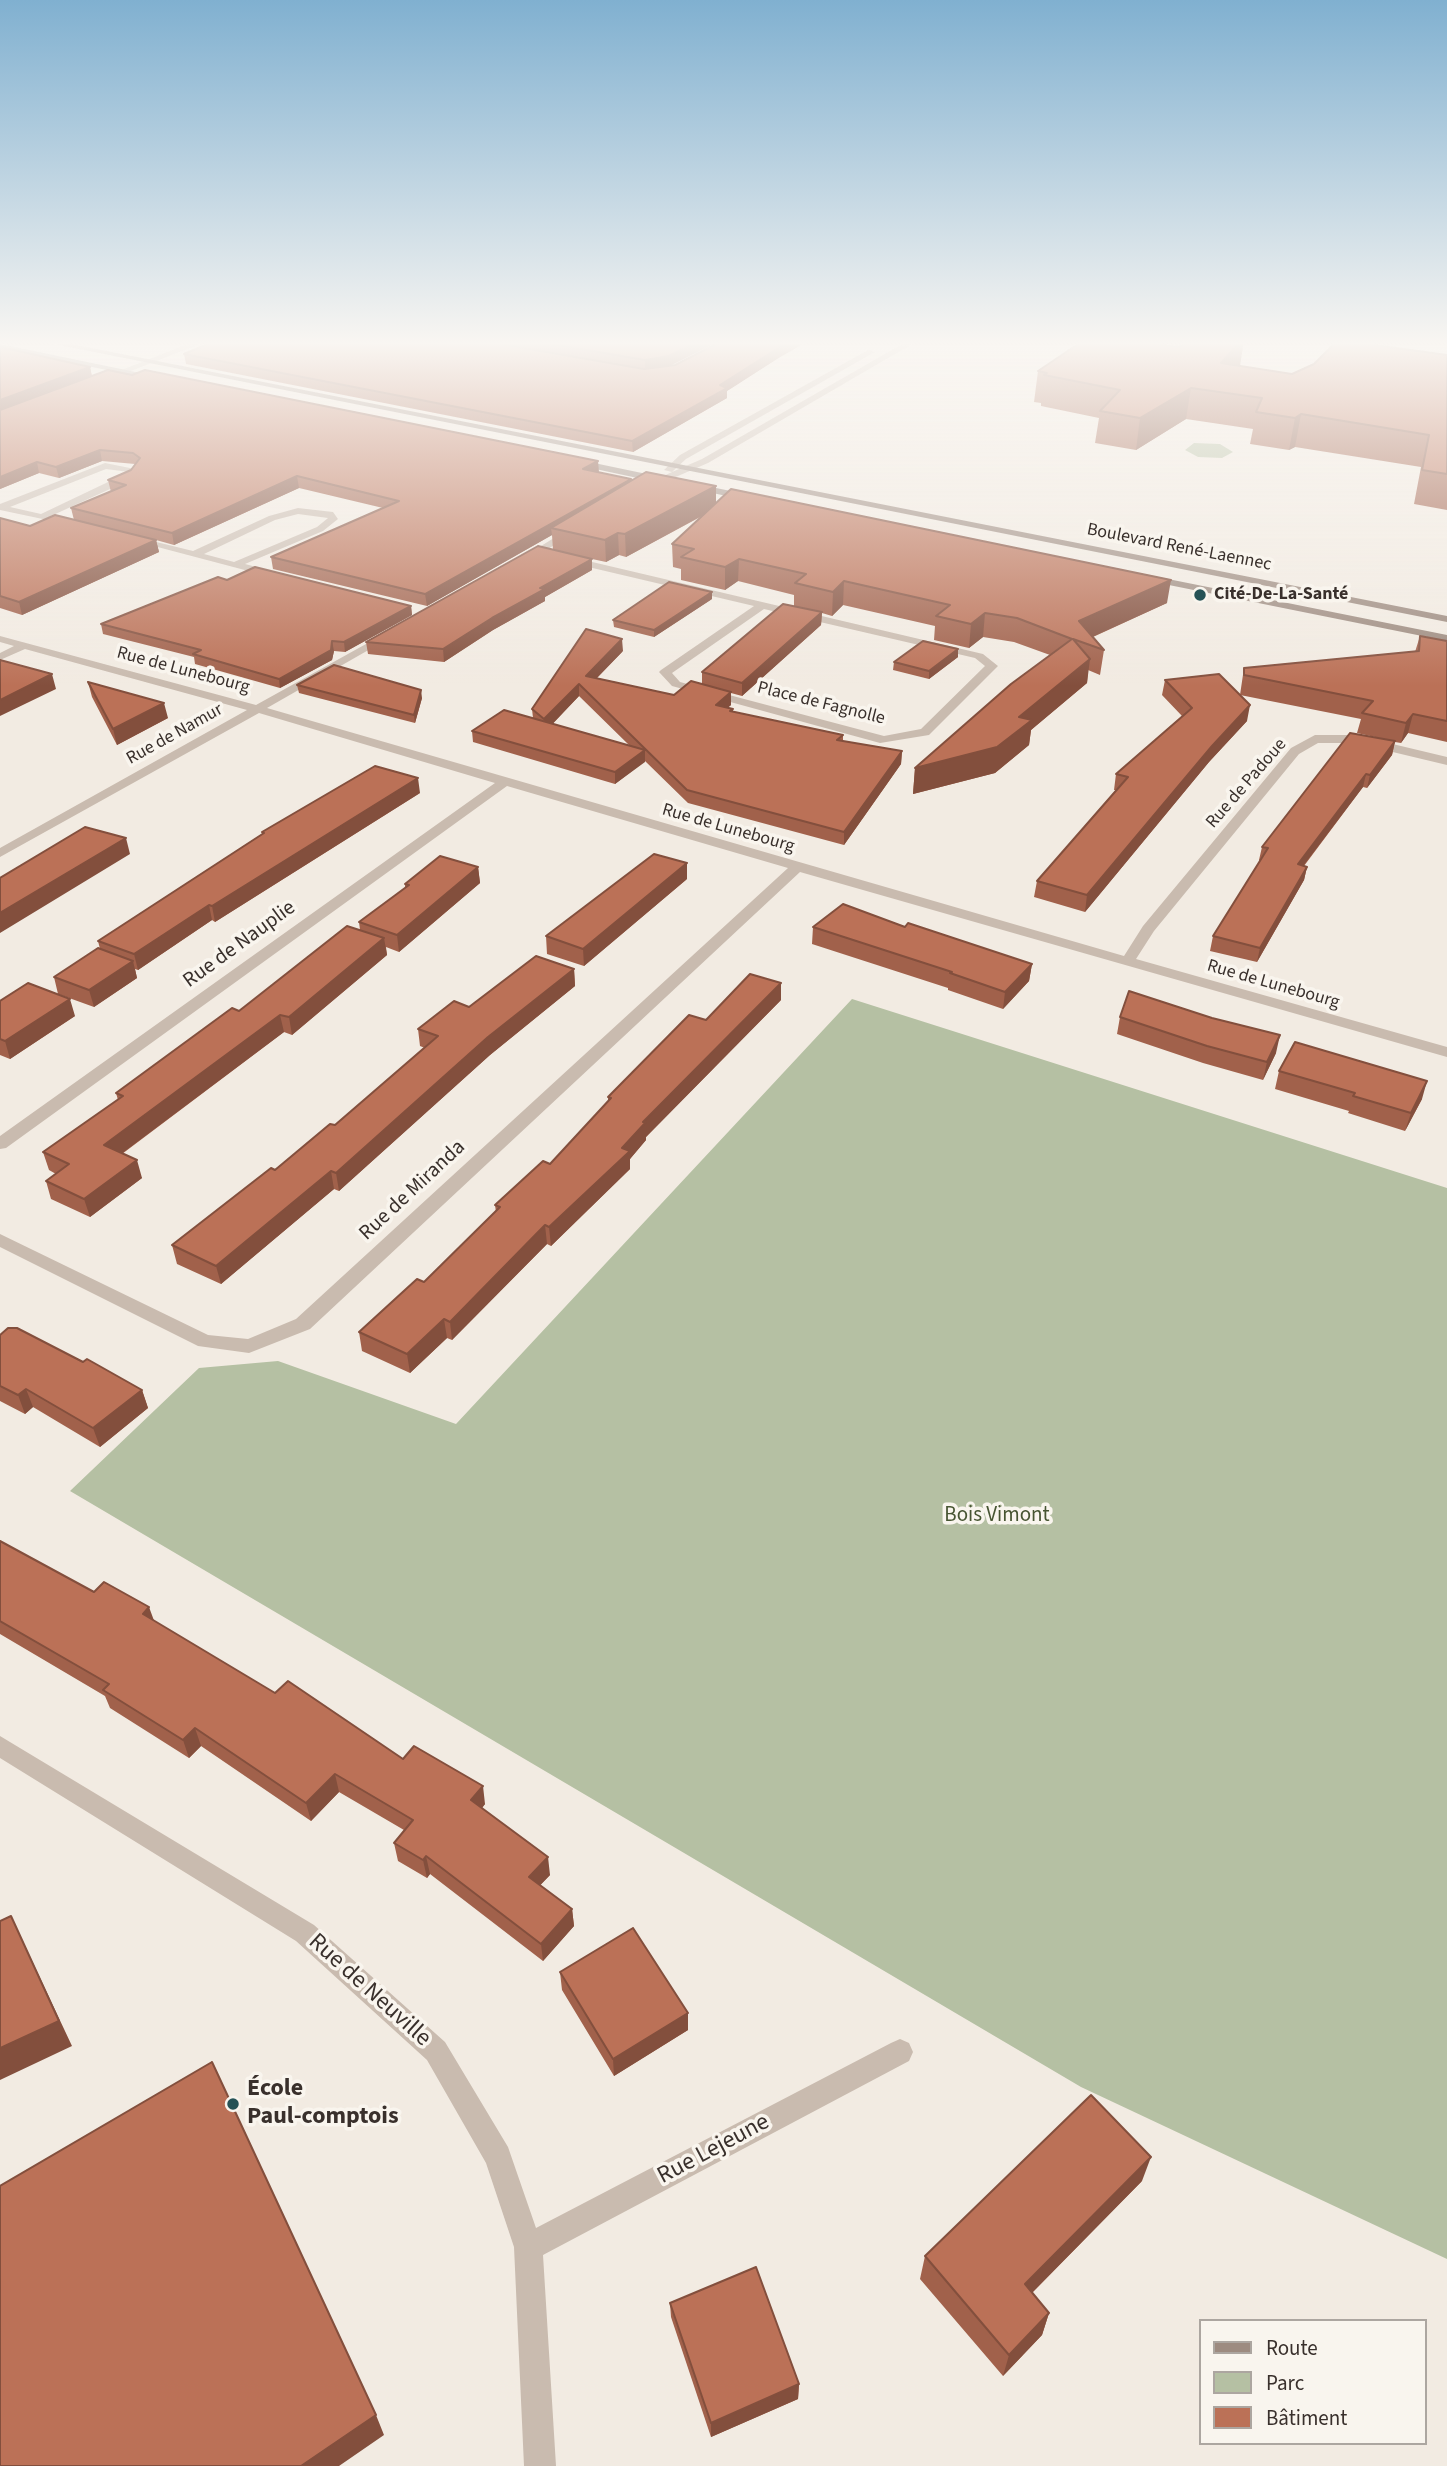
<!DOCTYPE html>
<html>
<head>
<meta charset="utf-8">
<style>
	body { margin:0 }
	#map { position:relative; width:1447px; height:2466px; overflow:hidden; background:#f2ebe2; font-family:"Source Sans 3",sans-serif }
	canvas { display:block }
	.legend { position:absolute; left:1199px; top:2319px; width:228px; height:126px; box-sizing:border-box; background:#f9f5ee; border:2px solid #aca6a0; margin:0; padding:9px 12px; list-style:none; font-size:21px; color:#39302c }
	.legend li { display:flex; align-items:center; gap:14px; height:35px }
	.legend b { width:35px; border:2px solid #aca6a0 }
</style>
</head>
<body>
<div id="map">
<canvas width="1447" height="2466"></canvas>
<ul class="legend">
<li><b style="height:9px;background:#9d8b80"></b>Route</li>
<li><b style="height:19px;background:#b5c0a3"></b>Parc</li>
<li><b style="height:19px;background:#bb7157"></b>Bâtiment</li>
</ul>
</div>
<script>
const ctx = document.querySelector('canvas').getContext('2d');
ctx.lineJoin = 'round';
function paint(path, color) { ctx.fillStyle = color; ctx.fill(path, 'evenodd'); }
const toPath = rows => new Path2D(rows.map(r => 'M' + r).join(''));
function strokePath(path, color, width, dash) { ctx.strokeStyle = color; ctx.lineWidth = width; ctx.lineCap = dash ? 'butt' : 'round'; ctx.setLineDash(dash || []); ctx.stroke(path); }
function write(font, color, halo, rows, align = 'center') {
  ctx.font = font + ' "Source Sans 3",sans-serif'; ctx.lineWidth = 7; ctx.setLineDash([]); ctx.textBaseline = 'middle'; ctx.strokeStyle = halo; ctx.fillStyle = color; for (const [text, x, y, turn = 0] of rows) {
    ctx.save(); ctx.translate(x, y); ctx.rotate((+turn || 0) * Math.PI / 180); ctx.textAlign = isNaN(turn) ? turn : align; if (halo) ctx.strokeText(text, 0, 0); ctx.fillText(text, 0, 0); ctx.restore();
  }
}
paint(toPath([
	[1194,443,1220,444,1233,452,1222,458,1198,457,1185,450],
	[852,999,1447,1188,1447,2259,1081,2087,70,1491,199,1368,278,1361,456,1424]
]), '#b5c0a3');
paint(toPath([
	[198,340,210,340,108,380,101,378,198,340],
	[909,340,919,340,708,463,648,489,640,487,672,472,664,470,680,455,868,350,875,352,686,459,672,472,702,459,909,340],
	[105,463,140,470,132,479,51,516,71,521,71,525,0,510,0,504,105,463],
	[106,469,129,472,41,514,10,507,106,469],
	[298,508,333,512,338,519,323,531,245,564,279,573,279,577,275,578,131,540,136,537,193,551,269,516,298,508],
	[298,514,328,518,317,527,234,562,204,554,275,520,298,514],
	[570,528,578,530,529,561,520,559,570,528],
	[571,557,983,654,998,666,929,735,880,743,672,686,659,672,661,670,754,606,567,562,566,560,571,557],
	[764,609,975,658,985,666,921,729,884,736,680,682,672,673,764,609],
	[384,634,393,636,267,708,1124,956,1143,926,1291,748,1315,735,1355,735,1447,757,1447,765,1355,743,1318,743,1299,754,1154,931,1136,959,1447,1047,1447,1057,800,872,310,1329,249,1353,198,1346,0,1247,0,1234,208,1335,248,1339,296,1319,788,868,507,786,6,1148,0,1149,0,1136,495,783,259,713,0,857,0,848,247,710,25,649,0,660,0,653,14,646,0,642,0,636,256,705,384,634],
	[0,1736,314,1925,445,2042,508,2147,536,2228,891,2043,900,2039,909,2043,913,2052,909,2061,543,2255,556,2466,524,2466,514,2247,486,2163,427,2060,296,1941,0,1758,0,1736]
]), '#c9bbaf');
paint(toPath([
	[34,340,51,340,1447,616,1447,622,34,340],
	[0,344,160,377,164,379,160,381,0,348,0,344],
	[575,459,661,477,666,480,661,483,572,464,571,462,575,459],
	[692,483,750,495,755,498,750,501,689,488,689,484,692,483],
	[1148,575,1447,635,1447,641,1144,580,1144,576,1148,575]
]), '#9d8b80');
paint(toPath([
	[217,340,721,340,670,366,675,365,724,340,810,340,780,357,727,391,727,398,633,452,186,364,184,354],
	[0,347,90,367,92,376,598,472,716,503,1167,603,1093,637,1104,650,1100,675,1088,670,1087,683,1031,730,1029,745,995,773,913,794,915,768,1050,655,1014,642,983,637,969,648,934,640,935,626,843,605,832,616,822,613,821,625,742,696,731,693,731,705,727,708,733,709,733,712,843,735,843,741,902,751,901,764,844,845,688,803,645,761,615,784,473,742,472,731,533,718,532,709,623,651,597,678,674,695,702,685,702,672,794,606,794,595,738,581,725,590,681,580,681,569,673,567,672,544,704,515,626,557,619,555,606,562,592,559,592,570,545,597,545,601,493,630,444,662,368,654,366,642,553,550,552,535,427,606,273,569,271,557,383,508,299,488,174,545,156,540,159,552,22,615,0,608,0,518,30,526,74,520,71,508,111,492,108,480,131,470,135,464,102,461,59,478,39,473,0,489],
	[579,696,630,746,552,724],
	[1447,355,1447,510,1414,504,1421,467,1295,447,1289,450,1250,444,1253,429,1186,419,1136,450,1095,443,1099,418,1041,406,1041,403,1034,402,1038,371,1240,366,1292,374],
	[227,580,411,606,412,615,345,652,334,651,332,660,280,688,195,664,194,657,103,634,101,624],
	[712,599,654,637,614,627,613,620],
	[1420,636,1447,641,1447,742,1408,733,1401,743,1395,742,1392,755,1367,788,1363,787,1304,866,1307,867,1304,880,1257,962,1210,951,1213,936,1260,861,1259,860,1262,847,1384,739,1357,733,1361,719,1240,695,1244,668,1415,652],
	[958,649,958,657,929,679,893,670,894,662],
	[1165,680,1247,721,1209,762,1085,912,1034,897,1037,881,1116,790,1114,790,1116,774,1182,716,1162,695],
	[88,682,168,718,117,745,92,697],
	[297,685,422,698,415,723,299,693],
	[420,793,215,922,212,920,138,970,135,969,137,978,94,1007,58,994,54,977,100,949,98,941,262,834,262,832],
	[478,867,480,883,399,952,386,947,387,955,292,1035,284,1032,122,1154,142,1178,90,1217,51,1199,46,1181,56,1174,49,1170,43,1152,118,1100,116,1093,360,930,359,922,405,888,405,884],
	[687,879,584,966,547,954,546,936],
	[813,927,905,927,1032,964,1029,981,1003,1009,948,990,948,988,812,944],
	[574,969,575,986,490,1055,339,1191,334,1189,221,1284,177,1264,172,1245,335,1125,425,1048,420,1046,418,1029,469,1007],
	[781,1000,646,1137,646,1140,630,1159,630,1169,551,1246,547,1244,452,1340,447,1338,410,1373,362,1351,359,1332,424,1282,496,1212,495,1205,550,1164,608,1102,608,1097,706,1020],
	[0,1001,75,1016,10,1059,0,1055],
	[1120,1017,1276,1053,1263,1080,1203,1063,1117,1034],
	[1279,1071,1422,1099,1405,1131,1348,1113,1349,1111,1275,1089],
	[0,1335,83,1362,142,1390,148,1408,100,1447,33,1407,25,1414,0,1401],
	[0,1541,94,1592,154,1621,275,1693,403,1759,485,1804,482,1808,550,1875,540,1885,572,1909,574,1926,543,1961,430,1874,427,1878,398,1861,394,1843,404,1830,339,1792,311,1821,201,1746,189,1758,110,1708,105,1696,0,1634],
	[560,1972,688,2013,688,2030,614,2076,562,1990],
	[1142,2181,1032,2293,1049,2313,1042,2335,1003,2376,920,2279,925,2256],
	[670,2303,799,2384,798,2399,711,2437,671,2317]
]), '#a1614b');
paint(toPath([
	[701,340,721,340,669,366,645,370,645,360],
	[792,340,810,340,780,357,727,391,727,398,633,452,632,441,780,347],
	[1242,340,1244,340,1240,366,1221,363],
	[90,367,92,377,0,411,0,400],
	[1191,388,1186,419,1136,450,1140,418],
	[1301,414,1295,447,1289,450,1295,418],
	[100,450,102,461,59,478,56,467],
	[598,461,599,472,583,469],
	[37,462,39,473,0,489,0,477],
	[297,476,299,488,174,545,172,533],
	[631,479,631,490,551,528,552,535,427,606,425,594],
	[716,486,716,508,626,557,625,534],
	[618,533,619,555,606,562,605,540],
	[156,540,159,552,22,615,19,602],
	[592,559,592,570,545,597,545,601,493,630,444,662,443,649,540,588],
	[739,559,738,581,725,590,725,567],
	[1171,580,1167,603,1081,642,1079,621],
	[844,581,843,605,832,616,833,592],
	[712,592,712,599,654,637,654,630],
	[411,606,412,615,345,652,344,642],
	[822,612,821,625,742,696,742,683],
	[985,613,983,637,969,648,971,624],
	[622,639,623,651,587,688,586,676],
	[332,641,334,651,332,660,280,688,279,679],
	[958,649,958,657,929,679,929,671],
	[1090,659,1087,683,1031,730,1029,745,995,773,913,794,915,768,1019,717],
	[52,674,56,689,0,716,0,700],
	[579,684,579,696,545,732,544,719],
	[421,690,422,698,415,723,414,715],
	[731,692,731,705,716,718,716,705],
	[164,703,168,718,117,745,113,729],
	[1250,705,1247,721,1209,762,1085,912,1087,895,1212,746],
	[1413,714,1408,733,1401,743,1406,723],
	[1395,741,1392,755,1367,788,1370,775],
	[645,750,645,762,615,784,615,772],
	[902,751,901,764,844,845,844,832],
	[1366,774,1363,787,1294,878,1298,864],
	[418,778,420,793,215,922,212,906],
	[126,838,130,854,0,933,0,913],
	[687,863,687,879,584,966,583,949],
	[478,867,480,883,399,952,397,935],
	[1307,867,1304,880,1257,962,1260,948],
	[209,905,212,920,138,970,134,954],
	[384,938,387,955,292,1035,289,1017],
	[133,961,137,978,94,1007,89,990],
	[1032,964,1029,981,1003,1009,1005,992],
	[574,969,575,986,490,1055,339,1191,336,1173,488,1037],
	[781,983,781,1000,646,1137,646,1140,630,1159,630,1169,551,1246,549,1227,622,1148,643,1122],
	[70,999,75,1016,10,1059,5,1041],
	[280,1015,284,1032,109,1163,104,1145],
	[1280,1035,1276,1053,1263,1080,1267,1062],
	[1427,1081,1422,1099,1405,1131,1411,1113],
	[137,1160,142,1178,90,1217,84,1199],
	[331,1171,334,1189,221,1284,216,1266],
	[545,1225,547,1244,452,1340,450,1322],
	[444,1319,447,1338,410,1373,407,1354],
	[26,1389,33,1407,25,1414,18,1395],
	[142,1390,148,1408,100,1447,93,1428],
	[149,1607,156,1626,143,1614],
	[195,1728,201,1746,189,1758,183,1740],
	[335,1774,339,1792,311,1821,306,1803],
	[483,1786,485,1804,474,1818,471,1800],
	[426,1856,430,1874,427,1878,423,1860],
	[548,1857,550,1875,531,1895,529,1877],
	[572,1909,574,1926,543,1961,541,1944],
	[11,1916,72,2046,0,2080,0,2048],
	[688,2013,688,2030,614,2076,613,2059],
	[1151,2157,1142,2181,1018,2307,1025,2284],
	[1049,2313,1042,2335,1003,2376,1009,2355],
	[799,2384,798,2399,711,2437,711,2423],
	[376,2415,384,2435,339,2466,301,2466]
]), '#834f3d');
const building = toPath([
	[217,340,478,340,644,369,675,365,724,340,792,340,780,347,720,385,727,388,632,441,184,354,217,340],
	[528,340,701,340,669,356,645,360,528,340],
	[1084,340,1123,340,1179,347,1191,340,1242,340,1221,363,1292,374,1314,364,1338,340,1447,355,1447,474,1422,470,1429,435,1301,414,1295,418,1256,412,1262,398,1191,388,1140,418,1100,411,1120,390,1044,375,1047,373,1038,371,1084,340],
	[0,347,90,367,0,400,0,347],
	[108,370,132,375,145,370,598,461,583,469,631,479,425,594,271,557,399,501,297,476,172,533,71,508,126,485,108,480,131,470,140,458,133,453,100,450,56,467,37,462,0,477,0,410,108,370],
	[646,472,716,486,625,534,618,533,605,540,551,528,646,472],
	[731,489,1171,580,1079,621,1104,650,1073,639,1090,659,1019,717,1032,720,997,747,915,768,1011,684,1072,639,1017,618,985,613,971,624,936,616,950,605,844,581,833,592,795,583,806,574,739,559,725,567,681,557,694,549,672,544,731,489],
	[55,515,156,540,19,602,0,596,0,518,30,526,55,515],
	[538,546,592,559,540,588,545,589,492,618,443,649,366,642,538,546],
	[255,567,411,606,344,642,332,641,331,650,279,679,193,654,201,650,101,624,218,577,227,580,255,567],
	[669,582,712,592,654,630,613,620,669,582],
	[783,604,822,612,742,683,702,672,783,604],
	[586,629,622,639,586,676,674,695,691,681,731,692,716,705,733,709,730,711,843,735,837,740,902,751,844,832,687,790,579,684,544,719,532,709,586,629],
	[1420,636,1447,641,1447,721,1413,714,1406,723,1362,713,1373,701,1244,675,1244,668,1419,651,1420,636],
	[923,641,958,649,929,671,894,662,923,641],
	[0,660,52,674,0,700,0,660],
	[334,665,421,690,414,715,297,685,334,665],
	[1219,674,1250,705,1212,746,1087,895,1037,881,1128,777,1116,774,1192,708,1165,680,1219,674],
	[88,682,164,703,113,729,88,682],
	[504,710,645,750,615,772,472,731,504,710],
	[1350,733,1395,741,1370,775,1366,774,1298,864,1307,867,1260,948,1213,936,1268,848,1262,847,1350,733],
	[375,766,418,778,212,906,209,905,134,954,98,941,264,833,262,832,375,766],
	[85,827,126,838,0,913,0,878,85,827],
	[654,854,687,863,583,949,546,936,654,854],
	[440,856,478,867,397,935,359,922,409,885,405,884,440,856],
	[843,904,905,927,908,923,1032,964,1005,992,950,973,952,972,813,927,843,904],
	[347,926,384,938,289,1017,280,1015,104,1145,137,1160,84,1199,46,1181,69,1164,43,1152,123,1096,116,1093,232,1008,239,1011,347,926],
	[98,948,133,961,89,990,54,977,98,948],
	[536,956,574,969,488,1037,336,1173,331,1171,216,1266,172,1245,271,1168,275,1170,330,1124,335,1125,438,1036,418,1029,454,1001,469,1007,536,956],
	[750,974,781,983,643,1122,646,1122,622,1148,630,1151,549,1227,545,1225,450,1322,444,1319,407,1354,359,1332,417,1279,424,1282,500,1207,495,1205,543,1161,550,1164,611,1098,608,1097,689,1015,706,1020,750,974],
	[28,983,70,999,5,1041,0,1039,0,1001,28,983],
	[1129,991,1212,1018,1280,1035,1267,1062,1207,1046,1120,1017,1129,991],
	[1295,1042,1427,1081,1411,1113,1353,1096,1355,1093,1279,1071,1295,1042],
	[8,1328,17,1328,83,1362,87,1359,142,1390,93,1428,26,1389,18,1395,0,1386,0,1335,8,1328],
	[0,1541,94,1592,104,1582,149,1607,143,1614,275,1693,288,1681,403,1759,414,1746,483,1786,471,1800,548,1857,529,1877,572,1909,541,1944,426,1856,423,1860,394,1843,413,1820,335,1774,306,1803,195,1728,183,1740,103,1690,109,1684,0,1621,0,1541],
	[11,1916,59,2021,0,2048,0,1921,11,1916],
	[633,1928,688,2013,613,2059,560,1972,633,1928],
	[212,2062,376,2415,301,2466,0,2466,0,2186,212,2062],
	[1091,2095,1151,2157,1025,2284,1049,2313,1009,2355,925,2256,1091,2095],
	[756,2267,799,2384,711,2423,670,2303,756,2267]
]);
paint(building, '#bb7157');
strokePath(building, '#834f3d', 2);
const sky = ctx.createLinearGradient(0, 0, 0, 686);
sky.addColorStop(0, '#80b0d0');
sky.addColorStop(0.5, '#f9f6f2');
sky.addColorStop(1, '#f9f6f200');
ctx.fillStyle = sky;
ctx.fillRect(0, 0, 1447, 686);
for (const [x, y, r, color] of [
	[1200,595,7,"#255256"],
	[233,2104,7,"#255256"]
]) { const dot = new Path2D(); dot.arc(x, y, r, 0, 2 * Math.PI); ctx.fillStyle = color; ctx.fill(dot); strokePath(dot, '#f9f5ee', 2.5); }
write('18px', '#39302c', '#f9f5ee', [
	["Boulevard René-Laennec",1179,548,11],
	["Rue de Lunebourg",183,671,15],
	["Place de Fagnolle",821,704,14],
	["Rue de Namur",175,735,-29],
	["Rue de Padoue",1247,784,-49],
	["Rue de Lunebourg",728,829,16],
	["Rue de Lunebourg",1273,985,16]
]);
write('bold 18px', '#39302c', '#f9f5ee', [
	["Cité-De-La-Santé",1214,595]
], 'left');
write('21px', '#39302c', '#f9f5ee', [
	["Rue de Nauplie",240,945,-36],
	["Rue de Miranda",413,1191,-43]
]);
write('21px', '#475532', '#f9f5ee', [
	["Bois Vimont",997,1516]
]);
write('24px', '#39302c', '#f9f5ee', [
	["Rue de Neuville",369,1991,42],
	["Rue Lejeune",714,2150,-28]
]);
write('bold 24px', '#39302c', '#f9f5ee', [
	["École",247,2090],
	["Paul-comptois",247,2118]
], 'left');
</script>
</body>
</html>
